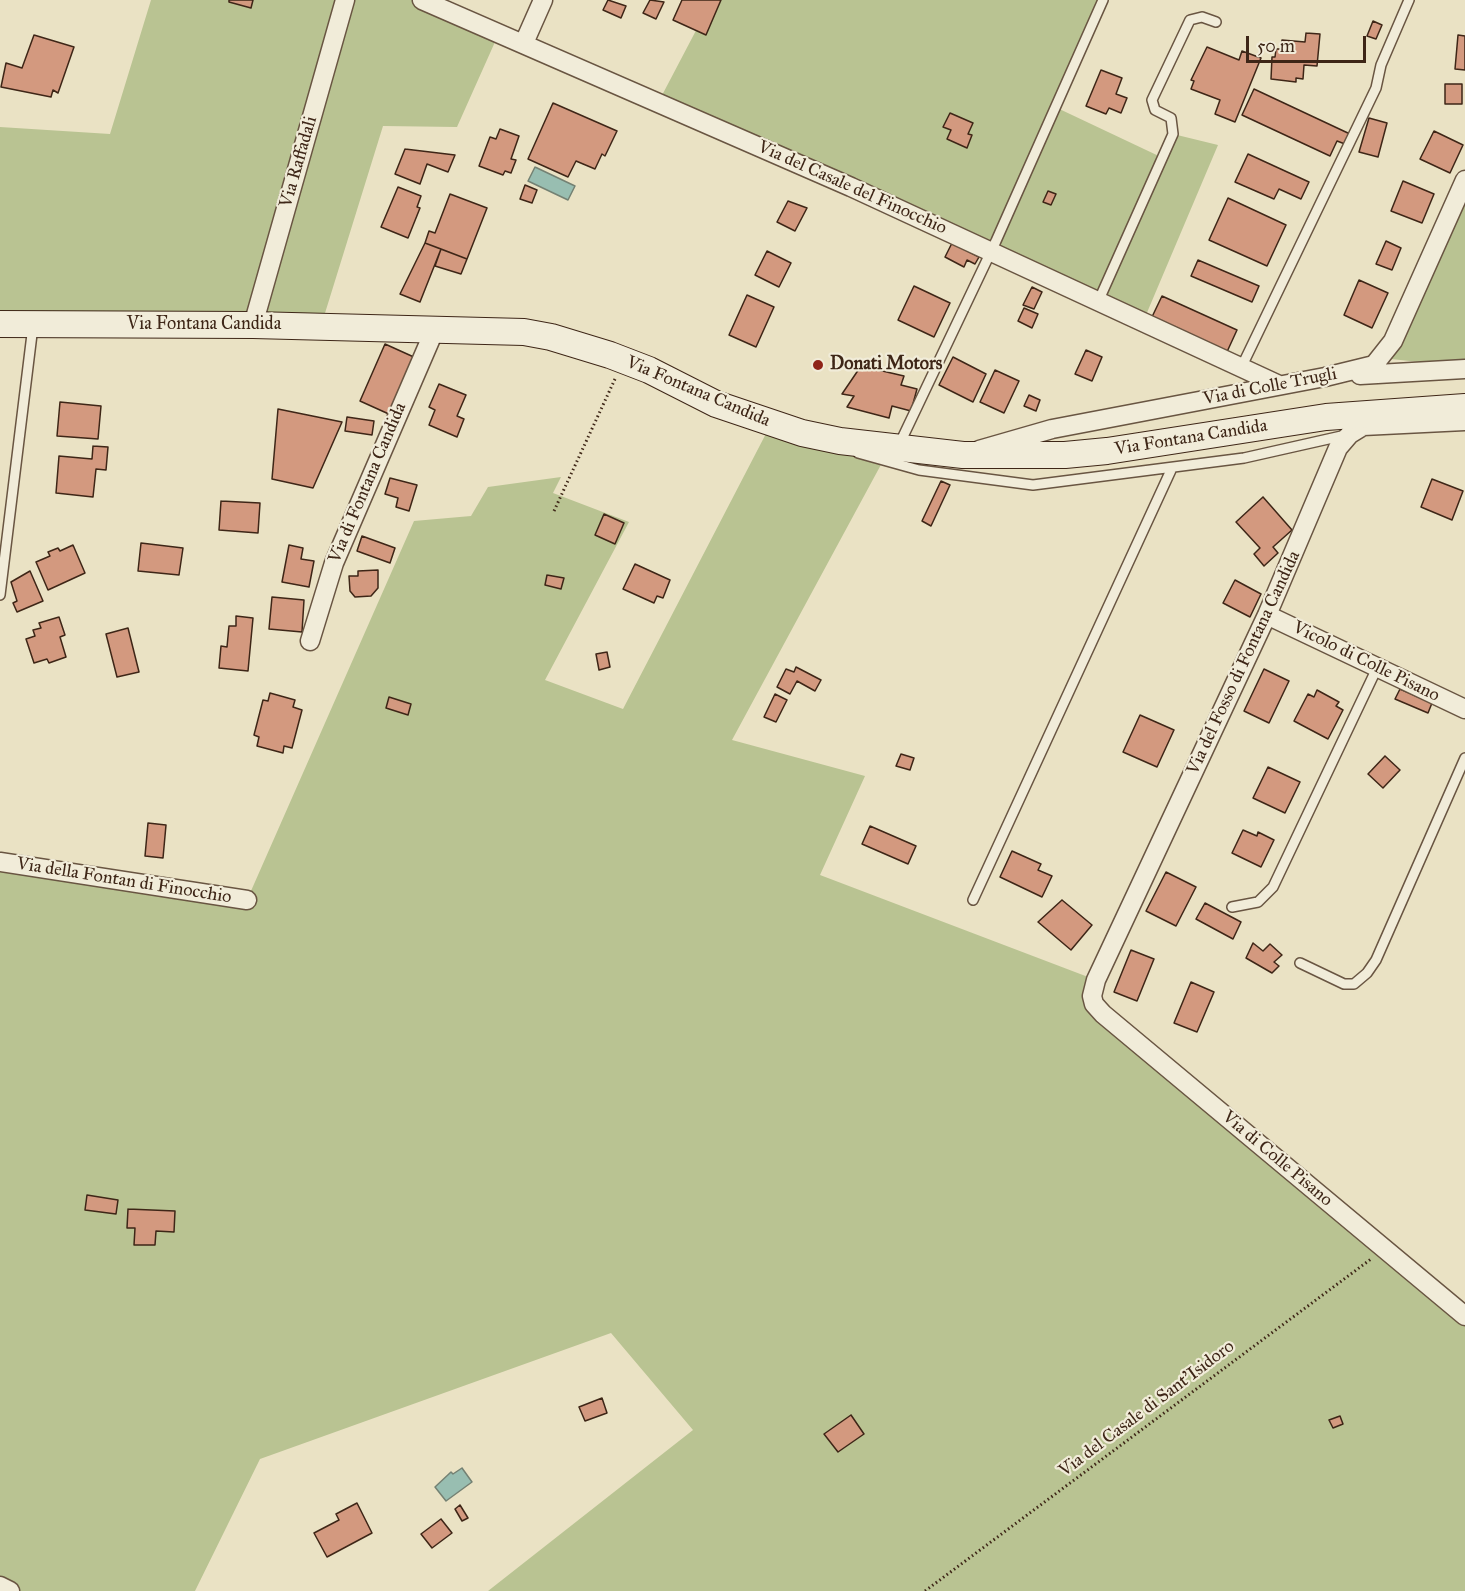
<!DOCTYPE html>
<html>
<head>
<meta charset="utf-8">
<style>
	body { margin:0 }
	#map { position:relative; width:1465px; height:1591px; overflow:hidden; background:#eae2c4; font-family:"IM FELL Great Primer",serif }
	canvas { display:block }
	.scale { position:absolute; left:1246px; top:36px; width:120px; height:27px; box-sizing:border-box; border:3px solid #3e2617; border-top:0; padding-left:8px; font-size:18px; line-height:21px; white-space:nowrap; color:#3e2617; -webkit-text-stroke:4px #f1ecd9; paint-order:stroke }
</style>
</head>
<body>
<div id="map">
<canvas width="1465" height="1591"></canvas>
<div class="scale">50 m</div>
</div>
<script>
const ctx = document.querySelector('canvas').getContext('2d');
ctx.lineJoin = 'round';
function paint(path, color) { ctx.fillStyle = color; ctx.fill(path, 'evenodd'); }
const toPath = rows => new Path2D(rows.map(r => 'M' + r).join(''));
function strokePath(path, color, width, dash) { ctx.strokeStyle = color; ctx.lineWidth = width; ctx.lineCap = dash ? 'butt' : 'round'; ctx.setLineDash(dash || []); ctx.stroke(path); }
function write(font, color, halo, rows, align = 'center') {
  ctx.font = font + ' "IM FELL Great Primer",serif'; ctx.lineWidth = 4.5; ctx.setLineDash([]); ctx.textBaseline = 'middle'; ctx.strokeStyle = halo; ctx.fillStyle = color; for (const [text, x, y, turn = 0] of rows) {
    ctx.save(); ctx.translate(x, y); ctx.rotate((+turn || 0) * Math.PI / 180); ctx.textAlign = isNaN(turn) ? turn : align; if (halo) ctx.strokeText(text, 0, 0); ctx.fillText(text, 0, 0); ctx.restore();
  }
}
paint(toPath([
	[151,0,422,0,499,33,457,127,383,126,321,326,0,324,0,127,110,134],
	[712,0,1097,0,1053,106,1163,158,1173,134,1218,145,1143,322,659,101],
	[1465,180,1465,367,1382,358],
	[771,424,890,448,732,740,865,776,820,875,1096,980,1092,996,1465,1316,1465,1591,488,1591,693,1430,611,1333,260,1459,195,1591,0,1591,0,862,247,900,414,521,471,516,488,487,561,477,553,493,629,522,545,680,623,709]
]), '#b9c392');
const water = toPath([
	[535,167,575,186,568,200,528,181,535,167],
	[462,1468,472,1482,446,1501,435,1487,451,1472,453,1474,462,1468]
]);
paint(water, '#98beb1');
strokePath(water, '#748173', 1.5);
const building = toPath([
	[229,0,253,0,251,8,229,2,229,0],
	[608,0,626,6,621,18,603,10,608,0],
	[650,0,664,2,656,19,643,13,650,0],
	[682,0,721,0,706,35,673,20,682,0],
	[1373,21,1382,25,1376,39,1367,36,1373,21],
	[1306,33,1320,34,1317,66,1304,65,1303,79,1296,78,1296,82,1271,79,1272,57,1275,57,1276,49,1281,49,1282,40,1305,42,1306,33],
	[34,35,74,47,58,93,53,90,51,97,1,87,6,63,22,68,34,35],
	[1458,35,1465,36,1465,70,1455,69,1458,35],
	[1207,47,1239,60,1242,51,1261,58,1235,122,1215,114,1220,100,1191,89,1194,81,1191,80,1207,47],
	[1101,70,1122,78,1116,94,1127,98,1121,113,1109,108,1106,114,1086,106,1101,70],
	[1445,84,1462,84,1462,104,1445,104,1445,84],
	[1254,89,1350,134,1345,144,1337,141,1330,156,1242,115,1254,89],
	[553,103,617,131,605,156,602,154,595,169,576,161,568,177,528,159,553,103],
	[950,113,973,123,968,134,972,135,967,148,947,139,951,130,943,127,950,113],
	[1369,118,1387,123,1378,157,1359,152,1369,118],
	[500,129,519,136,511,159,516,160,511,173,505,171,503,175,479,166,490,137,496,139,500,129],
	[1434,131,1463,145,1450,173,1420,159,1434,131],
	[405,149,455,155,448,172,427,164,420,184,395,174,405,149],
	[1248,154,1309,182,1301,199,1279,189,1274,199,1235,182,1248,154],
	[1403,181,1434,194,1422,223,1391,211,1403,181],
	[525,185,537,190,532,203,520,199,525,185],
	[398,187,421,196,417,207,420,208,408,238,381,227,398,187],
	[1048,191,1056,194,1051,205,1043,202,1048,191],
	[450,194,487,208,467,259,425,243,429,231,435,233,450,194],
	[1228,198,1286,225,1267,266,1209,240,1228,198],
	[788,201,807,208,795,231,777,222,788,201],
	[1386,241,1401,248,1392,270,1376,264,1386,241],
	[425,243,441,249,420,302,400,294,425,243],
	[952,243,979,257,975,264,967,260,964,267,945,257,952,243],
	[441,249,467,259,461,274,435,266,441,249],
	[767,251,791,263,779,287,755,275,767,251],
	[1198,260,1259,286,1252,302,1191,276,1198,260],
	[1359,280,1388,293,1372,328,1344,315,1359,280],
	[914,286,950,303,934,337,898,320,914,286],
	[1032,287,1042,292,1034,309,1023,305,1032,287],
	[747,295,774,307,756,347,729,335,747,295],
	[1162,296,1237,330,1226,354,1151,319,1162,296],
	[1024,308,1038,314,1032,328,1018,321,1024,308],
	[385,344,416,358,391,415,360,401,385,344],
	[1086,350,1102,357,1092,381,1075,374,1086,350],
	[953,357,986,374,973,402,939,385,953,357],
	[861,366,904,376,901,385,917,389,911,411,892,406,889,418,847,407,854,396,842,394,861,366],
	[995,370,1019,381,1004,413,980,402,995,370],
	[439,384,466,395,457,416,464,419,457,437,429,425,435,410,429,407,439,384],
	[1029,395,1040,400,1036,411,1024,406,1029,395],
	[60,402,101,406,98,439,57,436,60,402],
	[278,409,342,422,313,488,272,479,278,409],
	[347,417,374,421,372,435,345,431,347,417],
	[93,446,108,447,106,470,96,469,93,497,56,493,59,456,92,459,93,446],
	[390,478,417,485,409,511,396,507,398,498,385,494,390,478],
	[1432,479,1463,491,1452,520,1421,507,1432,479],
	[941,481,950,485,931,526,922,521,941,481],
	[1263,497,1292,530,1273,547,1278,553,1264,566,1254,554,1260,548,1236,522,1263,497],
	[221,501,260,503,258,533,219,530,221,501],
	[604,514,624,523,615,544,595,535,604,514],
	[362,536,395,548,390,563,357,551,362,536],
	[141,543,183,548,179,575,138,571,141,543],
	[73,545,85,573,48,590,36,562,50,556,48,552,58,548,60,551,73,545],
	[289,545,303,548,301,559,314,561,309,587,282,582,289,545],
	[635,564,670,580,663,598,657,596,654,603,623,589,635,564],
	[378,570,378,588,371,596,355,597,350,591,349,576,358,576,358,571,378,570],
	[30,571,43,601,17,612,13,603,17,601,11,582,30,571],
	[547,575,564,578,561,589,545,585,547,575],
	[1235,580,1261,594,1250,617,1223,603,1235,580],
	[272,597,304,600,302,632,269,629,272,597],
	[236,616,253,618,248,671,219,668,221,646,227,647,229,626,236,626,236,616],
	[59,617,65,635,60,637,66,657,49,663,47,659,34,663,26,639,35,636,33,630,41,628,39,623,59,617],
	[128,628,139,672,117,677,106,634,128,628],
	[607,652,610,667,599,670,596,654,607,652],
	[796,667,821,680,815,691,797,681,790,694,777,687,786,669,794,672,796,667],
	[1264,669,1289,681,1269,723,1244,711,1264,669],
	[1400,689,1432,703,1428,713,1395,699,1400,689],
	[1317,690,1339,702,1336,706,1343,710,1328,739,1294,721,1308,694,1314,697,1317,690],
	[270,693,295,700,293,707,302,710,292,748,284,746,283,753,257,746,259,737,254,735,263,700,268,701,270,693],
	[775,694,787,700,776,722,764,717,775,694],
	[389,697,411,704,408,715,386,708,389,697],
	[1140,715,1174,730,1157,767,1123,752,1140,715],
	[901,754,914,758,910,770,896,766,901,754],
	[1385,756,1400,770,1383,788,1368,774,1385,756],
	[1268,767,1300,782,1285,813,1253,798,1268,767],
	[148,823,166,825,163,858,145,856,148,823],
	[870,826,916,846,908,864,862,844,870,826],
	[1243,830,1257,836,1258,832,1274,840,1261,867,1232,853,1243,830],
	[1012,851,1041,864,1038,870,1052,876,1042,897,1000,877,1012,851],
	[1166,872,1196,887,1176,926,1146,911,1166,872],
	[1062,900,1092,925,1071,950,1038,922,1062,900],
	[1205,903,1241,922,1233,939,1196,919,1205,903],
	[1253,943,1263,951,1270,944,1282,955,1274,962,1279,966,1272,973,1246,958,1253,943],
	[1131,950,1154,959,1137,1001,1114,992,1131,950],
	[1191,982,1214,992,1197,1032,1174,1023,1191,982],
	[87,1195,118,1200,116,1214,85,1210,87,1195],
	[128,1209,175,1211,174,1232,156,1231,155,1245,134,1245,135,1228,127,1228,128,1209],
	[602,1398,607,1413,585,1421,579,1407,602,1398],
	[851,1415,864,1434,838,1452,824,1434,851,1415],
	[1340,1416,1343,1424,1333,1428,1329,1420,1340,1416],
	[357,1503,372,1533,327,1557,314,1533,339,1520,336,1514,357,1503],
	[460,1505,468,1518,462,1521,455,1509,460,1505],
	[441,1519,452,1533,432,1548,421,1534,441,1519]
]);
paint(building, '#d3997f');
strokePath(building, '#3e2617', 1.5);
const lane = toPath([
	[1098,302,1173,134,1171,118,1155,110,1152,100,1190,20,1202,17,1216,22],
	[1241,368,1376,88,1381,65,1409,0],
	[899,445,996,241,1103,0],
	[858,453,919,470,1033,485,1244,458,1346,435],
	[0,595,33,326],
	[973,900,1172,468],
	[1232,907,1258,902,1273,887,1377,668],
	[1300,963,1344,984,1354,984,1367,973,1376,960,1465,758]
]);
const street = toPath([
	[422,0,851,187,1279,385],
	[524,43,543,0],
	[253,325,345,0],
	[1360,375,1465,369],
	[1465,421,1363,426,1350,434,1338,448,1267,615,1096,980,1092,996,1094,1004,1103,1014,1465,1316],
	[979,450,1052,429,1325,377,1374,365,1393,341,1465,180],
	[1267,615,1465,709],
	[310,641,334,563,435,329],
	[0,862,247,900],
	[0,1586,10,1591]
]);
const secondary = toPath([
	[0,324,253,325,524,332,551,337,610,355,649,370,716,404,802,433,840,441,963,455,1065,455,1107,451,1326,417,1465,407]
]);
strokePath(lane, '#695542', 12);
strokePath(street, '#695542', 21);
strokePath(secondary, '#3e2617', 28);
strokePath(toPath([
	[554,511,615,379],
	[925,1591,1371,1259]
]), '#3e2617', 3, [1.5, 3]);
strokePath(lane, '#f1ecd9', 9);
strokePath(street, '#f1ecd9', 18);
strokePath(secondary, '#f1ecd9', 26);
for (const [x, y, r, color] of [
	[818,365,6,"#8f2418"]
]) { const dot = new Path2D(); dot.arc(x, y, r, 0, 2 * Math.PI); ctx.fillStyle = color; ctx.fill(dot); strokePath(dot, '#f1ecd9', 2); }
write('18px', '#3e2617', '#f1ecd9', [
	["Via Raffadali",299,162,-74],
	["Via del Casale del Finocchio",852,188,24],
	["Via Fontana Candida",204,325],
	["Via di Colle Trugli",1270,387,-11],
	["Via Fontana Candida",698,392,23],
	["Via Fontana Candida",1191,438,-9],
	["Via di Fontana Candida",368,483,-67],
	["Vicolo di Colle Pisano",1366,662,26],
	["Via del Fosso di Fontana Candida",1244,663,-65],
	["Via della Fontan di Finocchio",124,881,9],
	["Via di Colle Pisano",1277,1159,40],
	["Via del Casale di Sant'Isidoro",1147,1409,-37]
]);
write('bold 18px', '#3e2617', '#f1ecd9', [
	["Donati Motors",830,365]
], 'left');
</script>
</body>
</html>
